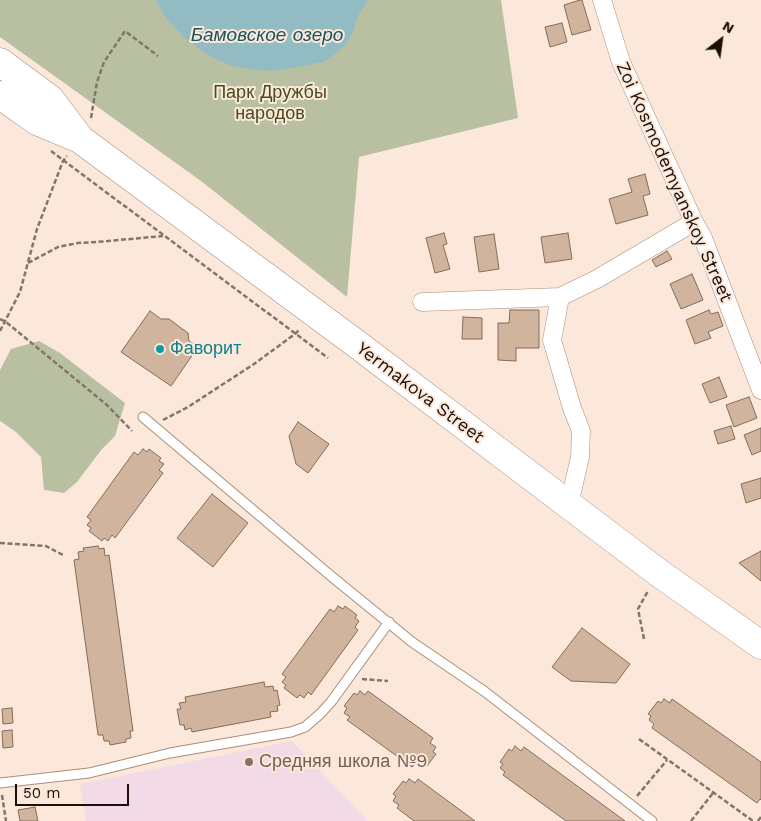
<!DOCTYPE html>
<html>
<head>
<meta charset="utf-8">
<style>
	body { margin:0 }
	#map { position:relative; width:761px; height:821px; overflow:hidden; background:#fbe8da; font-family:"Work Sans",sans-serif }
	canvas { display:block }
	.north { position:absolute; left:696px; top:15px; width:50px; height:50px; -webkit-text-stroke:4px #fbe8da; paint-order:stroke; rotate:30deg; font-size:14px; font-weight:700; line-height:20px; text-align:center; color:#1a1008 }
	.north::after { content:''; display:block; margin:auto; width:18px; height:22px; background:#1a1008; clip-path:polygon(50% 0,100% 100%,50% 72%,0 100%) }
	.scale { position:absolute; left:15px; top:784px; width:114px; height:22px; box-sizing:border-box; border:2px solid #1a1008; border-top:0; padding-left:6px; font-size:15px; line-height:18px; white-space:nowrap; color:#1a1008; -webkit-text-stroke:4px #fbe8da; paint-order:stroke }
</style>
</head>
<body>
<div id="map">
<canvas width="761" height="821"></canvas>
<div class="north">N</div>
<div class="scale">50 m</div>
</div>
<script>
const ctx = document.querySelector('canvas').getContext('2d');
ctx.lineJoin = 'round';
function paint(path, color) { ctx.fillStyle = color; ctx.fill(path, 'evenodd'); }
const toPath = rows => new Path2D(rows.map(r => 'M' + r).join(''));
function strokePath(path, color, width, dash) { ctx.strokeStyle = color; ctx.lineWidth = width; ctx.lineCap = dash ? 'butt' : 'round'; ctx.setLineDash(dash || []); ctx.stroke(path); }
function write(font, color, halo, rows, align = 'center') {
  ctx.font = font + ' "Work Sans",sans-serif'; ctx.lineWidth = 4; ctx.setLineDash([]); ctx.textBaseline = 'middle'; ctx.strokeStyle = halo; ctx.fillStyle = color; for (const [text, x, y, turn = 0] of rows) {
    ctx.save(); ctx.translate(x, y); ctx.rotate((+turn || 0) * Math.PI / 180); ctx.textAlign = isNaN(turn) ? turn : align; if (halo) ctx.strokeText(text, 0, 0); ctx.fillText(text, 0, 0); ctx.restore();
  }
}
paint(toPath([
	[292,741,368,821,86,821,80,784]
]), '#f2dbe7');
paint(toPath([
	[0,0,501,0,518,118,359,157,347,297,201,181,0,37],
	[39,341,60,353,125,403,115,436,102,449,77,482,64,493,44,490,41,457,16,432,0,421,0,370,11,349]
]), '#b9c0a2');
paint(toPath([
	[156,0,367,0,367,2,359,14,353,32,346,44,336,53,324,62,273,71,256,70,229,65,210,56,185,38,166,18]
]), '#92bbc4');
const building = toPath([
	[580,0,582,0,591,30,572,35,564,5,580,0],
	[562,23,567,42,550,47,545,27,562,23],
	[645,174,650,194,643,196,648,215,616,224,609,199,632,192,628,179,645,174],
	[444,233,447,244,443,245,450,269,435,273,426,238,444,233],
	[568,233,572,259,545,263,541,237,568,233],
	[494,234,499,269,479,272,474,237,494,234],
	[667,251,672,259,656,267,652,260,667,251],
	[692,274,703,300,681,309,670,284,692,274],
	[510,310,539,310,539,348,516,348,516,361,498,360,498,323,509,323,510,310],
	[709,310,711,314,718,312,723,326,708,332,711,338,695,344,686,320,709,310],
	[150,311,161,319,169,319,188,333,189,341,198,347,171,386,121,352,150,311],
	[463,317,482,318,482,339,462,339,463,317],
	[719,377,727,397,710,403,702,384,719,377],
	[749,397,757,418,734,427,726,405,749,397],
	[298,422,329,444,308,473,296,464,289,436,298,422],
	[731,426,735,439,718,444,714,431,731,426],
	[761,428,761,451,752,455,744,435,761,428],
	[143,449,147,452,149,449,161,458,159,461,164,464,159,470,163,473,115,538,112,535,108,541,104,538,102,541,89,531,91,528,87,525,91,520,87,517,134,452,138,455,143,449],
	[761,478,761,498,746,503,741,484,761,478],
	[212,494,248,523,213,567,177,538,212,494],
	[98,546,99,549,104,548,105,556,109,555,133,731,130,731,131,738,126,739,126,742,110,745,109,741,104,741,103,735,98,735,74,560,79,559,78,552,84,551,83,548,98,546],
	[761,551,761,581,739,563,761,551],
	[338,606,343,609,345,606,357,615,355,618,359,621,355,627,358,630,311,695,308,692,304,698,300,695,297,698,284,688,286,685,282,682,286,677,282,674,330,609,334,612,338,606],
	[582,628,630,664,616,683,571,681,552,667,582,628],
	[264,682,265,687,273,686,274,691,277,690,280,705,277,706,278,711,270,712,271,717,192,732,191,728,185,730,184,725,180,725,177,709,181,709,179,703,186,702,185,697,264,682],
	[360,691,365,695,368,691,433,738,430,743,436,747,433,752,436,754,427,766,424,764,421,768,415,764,412,767,347,720,350,717,344,713,347,708,344,706,354,693,357,695,360,691],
	[664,699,670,703,672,699,761,762,761,800,760,799,757,803,652,728,654,724,649,720,651,716,648,714,658,701,661,703,664,699],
	[12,708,13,723,3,724,2,709,12,708],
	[12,730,13,747,3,748,2,731,12,730],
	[515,746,521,751,524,747,625,821,566,821,503,775,505,772,500,768,503,764,500,762,509,749,512,751,515,746],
	[409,779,415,783,418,779,475,821,414,821,397,808,399,805,393,801,396,796,393,794,403,781,406,783,409,779],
	[35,807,38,821,20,821,18,810,35,807]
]);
paint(building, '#d1b49e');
strokePath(building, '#866b56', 1);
const service = toPath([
	[143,417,331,576,412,642,484,691,652,821],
	[0,783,89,773,170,753,291,732,305,727,320,714,331,702,389,622]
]);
const minor = toPath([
	[602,0,621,62,694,222,703,238,761,390],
	[560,297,552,340,572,408,581,431,580,457,569,505],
	[422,302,560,297,597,279,694,222]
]);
const primary = toPath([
	[0,62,50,99,80,139],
	[0,95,37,121,80,139,358,345,569,505,659,573,761,645]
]);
strokePath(service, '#aa8e78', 11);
strokePath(minor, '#aa8e78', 19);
strokePath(primary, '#aa8e78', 29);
strokePath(toPath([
	[91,118,97,82,104,62,125,31,158,56],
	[51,151,328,358],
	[28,263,58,247,78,243,97,242,163,236],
	[0,319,6,322,107,405,132,431],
	[0,331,20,292,37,229,63,161,67,156],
	[163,420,188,407,254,364,295,334,300,329],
	[0,543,46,546,63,555],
	[644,639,638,609,648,591],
	[362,679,388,681],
	[639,739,753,821],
	[2,795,6,821],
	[637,796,667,760],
	[691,821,713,793],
	[758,821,761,817]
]), '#83756a', 2.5, [5, 2.5]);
strokePath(service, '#fff', 9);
strokePath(minor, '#fff', 18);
strokePath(primary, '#fff', 28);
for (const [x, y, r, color] of [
	[160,349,5,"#0f9aa8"],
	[249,762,5,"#8d6e63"]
]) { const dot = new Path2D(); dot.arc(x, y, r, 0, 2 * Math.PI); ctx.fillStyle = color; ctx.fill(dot); strokePath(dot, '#fbe8da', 2); }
write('18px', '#454e1a', '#fbe8da', [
	["Парк Дружбы",270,93],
	["народов",270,114]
]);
write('18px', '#1a1008', '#fbe8da', [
	["Zoi Kosmodemyanskoy Street",674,182,66],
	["Yermakova Street",420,393,37]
]);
write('18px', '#0d838f', '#fbe8da', [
	["Фаворит",170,349]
], 'left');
write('18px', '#785e54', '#fbe8da', [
	["Средняя школа №9",259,762]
], 'left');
write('italic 19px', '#1c545f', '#fbe8da', [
	["Бамовское озеро",267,35]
]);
</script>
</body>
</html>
